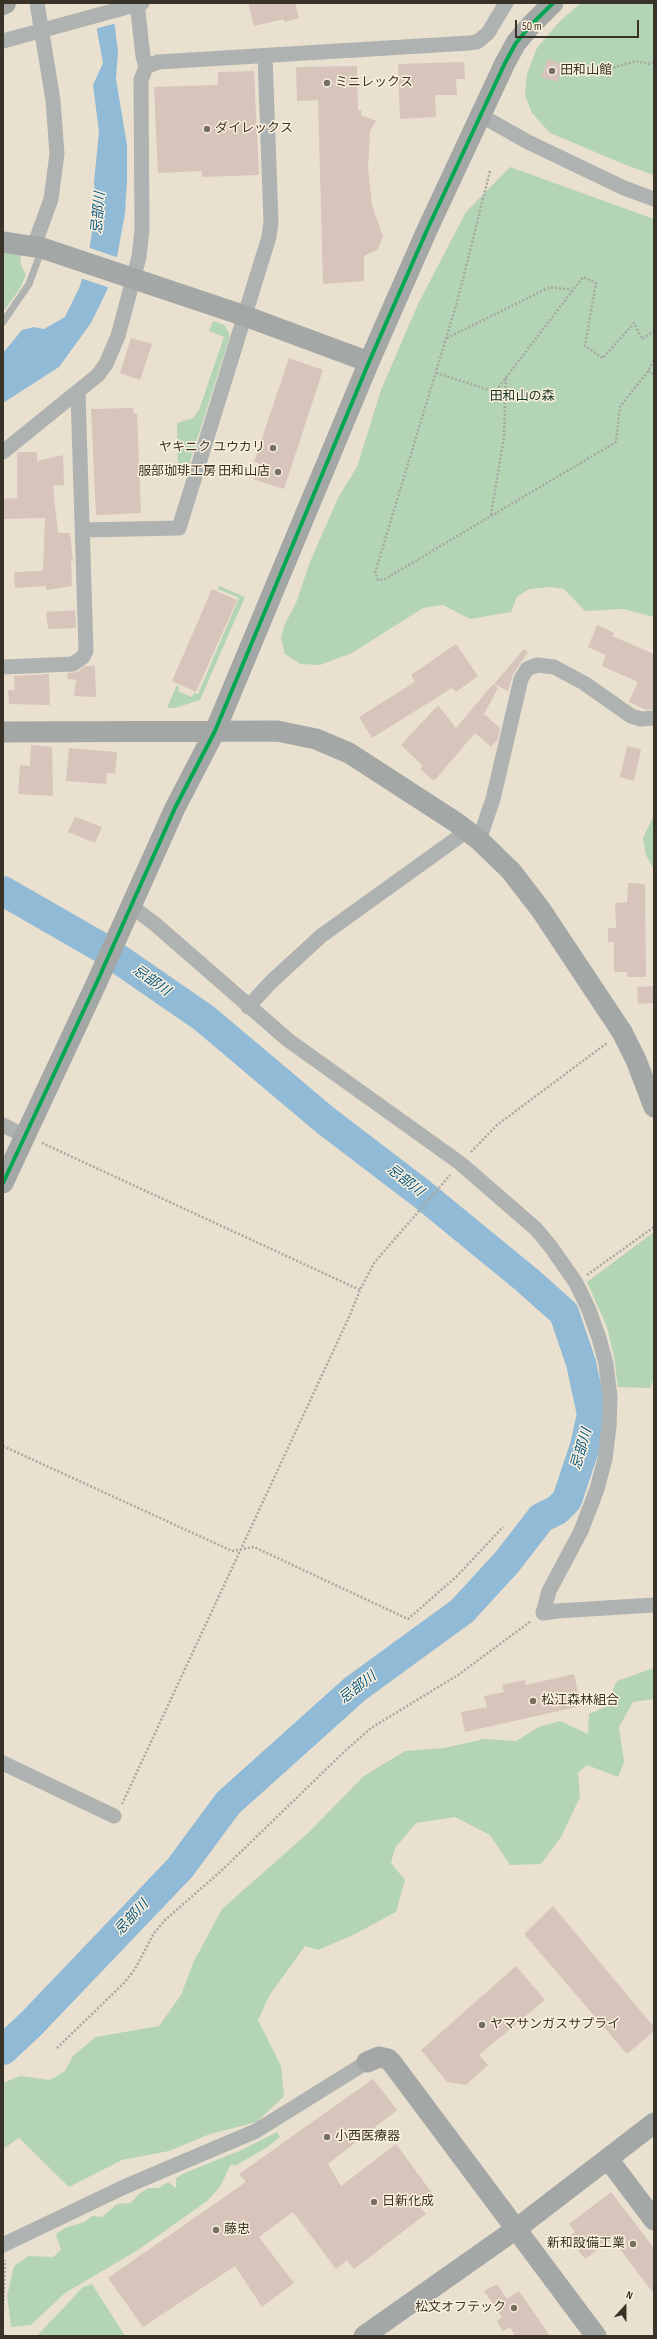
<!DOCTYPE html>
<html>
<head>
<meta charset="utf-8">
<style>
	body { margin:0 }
	#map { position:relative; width:657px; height:2339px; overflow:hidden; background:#eae0cf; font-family:"Sofia Sans Condensed",sans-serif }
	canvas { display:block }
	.frame { position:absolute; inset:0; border:4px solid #393327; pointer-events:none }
	.north { position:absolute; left:605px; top:2287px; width:40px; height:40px; -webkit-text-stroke:3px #fcf2df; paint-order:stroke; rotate:21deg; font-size:11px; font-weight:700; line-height:16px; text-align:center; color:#393327 }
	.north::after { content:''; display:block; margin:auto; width:14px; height:18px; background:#393327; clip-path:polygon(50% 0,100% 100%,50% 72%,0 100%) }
	.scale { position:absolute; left:515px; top:20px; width:124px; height:18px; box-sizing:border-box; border:2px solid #393327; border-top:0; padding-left:5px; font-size:12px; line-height:14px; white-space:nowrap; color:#393327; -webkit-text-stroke:3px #fcf2df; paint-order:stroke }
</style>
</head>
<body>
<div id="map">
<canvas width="657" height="2339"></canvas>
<div class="frame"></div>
<div class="north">N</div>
<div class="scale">50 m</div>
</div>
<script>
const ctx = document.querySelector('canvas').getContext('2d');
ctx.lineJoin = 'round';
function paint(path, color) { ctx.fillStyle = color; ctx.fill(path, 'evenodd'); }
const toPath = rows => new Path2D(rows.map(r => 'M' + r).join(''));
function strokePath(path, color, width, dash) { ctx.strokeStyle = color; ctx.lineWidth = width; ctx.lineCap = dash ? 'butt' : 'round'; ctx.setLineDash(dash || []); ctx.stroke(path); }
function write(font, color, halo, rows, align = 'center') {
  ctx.font = font + ' "Sofia Sans Condensed","Noto Sans JP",sans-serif'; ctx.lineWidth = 3; ctx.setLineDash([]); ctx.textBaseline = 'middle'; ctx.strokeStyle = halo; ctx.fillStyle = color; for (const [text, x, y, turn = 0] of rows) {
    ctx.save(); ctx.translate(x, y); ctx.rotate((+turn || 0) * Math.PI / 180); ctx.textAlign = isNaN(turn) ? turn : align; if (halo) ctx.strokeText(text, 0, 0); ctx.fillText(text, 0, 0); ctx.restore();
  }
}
paint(toPath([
	[581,3,654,3,654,175,626,165,550,133,532,113,525,95,527,74,537,48,559,22],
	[510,167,654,219,654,617,623,609,585,611,564,589,550,587,529,589,517,597,511,612,470,619,443,605,423,608,352,653,320,665,300,664,285,654,281,639,284,626,296,603,310,562,338,498,357,467,381,390,418,304,466,212],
	[3,251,20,254,21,265,26,275,19,290,3,312],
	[213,321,225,325,230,336,185,477,178,476,177,423,193,418,199,410,224,337,209,331],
	[219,586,245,597,200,700,175,708,167,708,177,685,179,686,178,691,192,697,194,693,198,694,239,598,218,589],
	[654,815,654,870,646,855,643,838],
	[654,1232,654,1379,650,1388,618,1387,614,1357,607,1327,587,1282],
	[654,1668,654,1699,633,1702,619,1727,624,1762,618,1777,587,1765,578,1773,580,1797,561,1837,541,1864,510,1865,490,1835,455,1817,416,1823,395,1848,391,1863,405,1880,396,1912,353,1935,318,1950,305,1946,269,1996,258,2020,281,2066,284,2096,257,2122,210,2134,169,2151,122,2160,69,2187,19,2138,3,2149,3,2083,20,2076,50,2080,65,2071,73,2056,96,2037,159,2026,181,1995,193,1963,222,1909,308,1833,364,1776,405,1751,444,1748,484,1739,516,1741,539,1727,560,1721,588,1734,589,1714,605,1707,617,1681],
	[277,2132,280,2137,269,2146,235,2166,231,2164,220,2187,207,2201,138,2250,65,2293,31,2325,11,2327,7,2296,14,2266,29,2256,53,2257,61,2250,56,2234,65,2228,84,2222,92,2216,102,2217,117,2204,131,2203,138,2195,148,2188,159,2188,168,2182,176,2188,176,2178,187,2172,239,2151],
	[92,2284,125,2336,37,2336,83,2287]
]), '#b4d4b6');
paint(toPath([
	[92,3,112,3,118,52,116,79,127,145,127,181,125,213,117,257,111,282,91,323,59,367,3,403,3,353,22,330,34,327,44,329,65,317,80,286,88,258,96,205,94,182,99,132,93,85,103,63]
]), '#90bad5');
paint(toPath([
	[95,3,114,3,117,23,95,29,91,4],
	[87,247,119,258,110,288,80,278]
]), '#eae0cf');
strokePath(toPath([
	[3,891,104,949,204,1018,325,1120,422,1194,527,1280,564,1313,581,1363,592,1414,585,1446,567,1500,557,1510,541,1518,507,1562,462,1611,355,1689,228,1803,180,1868,30,2025,3,2050]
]), '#90bad5', 30);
paint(toPath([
	[248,3,295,3,299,18,285,22,284,19,254,26],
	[548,59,563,65,557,82,541,77],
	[464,62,465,79,456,79,457,95,435,95,436,117,400,119,398,64],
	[357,66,358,110,361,110,361,115,376,121,370,131,368,167,372,205,383,237,377,250,364,256,364,281,323,284,318,100,297,101,296,67],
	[254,71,259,175,202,177,202,171,158,173,154,87,218,85,218,72],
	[131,338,152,344,140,380,120,373],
	[289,358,323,370,284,489,253,479,259,463,254,462],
	[133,408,134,414,137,414,141,513,96,515,91,409],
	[17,452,37,452,37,461,63,455,64,485,53,486,58,533,70,533,73,561,71,561,72,586,46,590,46,586,15,588,14,572,43,571,45,518,3,519,3,499,17,498],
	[212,589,237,600,196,692,172,681],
	[75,610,76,628,48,629,46,612],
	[597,625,614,633,612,636,654,654,654,709,647,710,629,702,638,682,602,666,606,655,588,647],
	[456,644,478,676,456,692,452,688,372,738,359,717,415,682,411,675],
	[524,649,528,652,513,674,508,691,494,684],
	[85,666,95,666,96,697,74,696,76,680,68,679,67,673,78,672],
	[49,674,50,705,9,704,8,690,15,690,14,676],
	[493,684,498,688,484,714,500,728,498,739,491,747,475,733,434,781,420,769,423,766,401,745,438,705,456,728],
	[31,745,52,747,53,796,18,794,20,765,30,766],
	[627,746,641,749,634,781,620,777],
	[69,748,117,752,115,773,107,773,106,784,66,781],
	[75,817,102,827,95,843,68,832],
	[628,883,645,884,646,977,627,977,627,972,614,972,614,942,608,942,608,928,616,928,615,903,627,902],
	[653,986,654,1003,638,1004,637,987],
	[574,1674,581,1706,465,1732,461,1712,487,1707,484,1696,504,1692,502,1685,525,1680,526,1685],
	[553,1906,654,2027,654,2031,627,2054,524,1934],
	[516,1966,545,2000,479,2055,488,2065,466,2085,447,2082,421,2050],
	[373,2079,397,2110,328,2164,341,2186,396,2144,435,2197,421,2208,426,2214,354,2269,347,2260,336,2269,293,2212,259,2237,294,2283,262,2307,235,2266,143,2327,108,2278,246,2182,239,2174],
	[611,2192,654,2248,654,2294,612,2239,585,2259,568,2237,575,2232,569,2224],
	[497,2284,507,2299,519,2291,550,2336,515,2336,510,2327,503,2331,497,2321,502,2317,484,2291]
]), '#d7c4ba');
strokePath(toPath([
	[598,72,636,61,649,64,654,62],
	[490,171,457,302,375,573,378,580,385,579,616,442,620,407,648,371,654,360],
	[447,338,550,287,572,290],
	[648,371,654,374],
	[436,373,495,392,583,277,596,283,585,346,603,358,634,323,642,339,654,331],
	[491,515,504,437,506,378],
	[42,1143,360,1290],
	[471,1152,497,1125,607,1043],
	[587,1275,654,1227],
	[3,1446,232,1551,254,1547,408,1619,457,1576,503,1527],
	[122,1804,350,1315,360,1290,374,1263,450,1175],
	[57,2048,124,1983,135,1969,154,1933,165,1920,220,1872,345,1751,371,1728,458,1675,531,1621],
	[3,2309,5,2260]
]), '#a8a8a3', 2.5, [2, 2]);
strokePath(toPath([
	[3,322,29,284,42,249]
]), '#aeb2b0', 7);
strokePath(toPath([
	[137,3,143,56,146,67],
	[3,41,142,3],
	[480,115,528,142,624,188,654,199],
	[34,246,51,199,57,154,53,100,37,3],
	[3,452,98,375,106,364,118,336,139,257,142,230,141,80,146,67,158,62,469,43,477,42,488,33,506,3],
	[83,530,179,528,269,237,271,222,265,56],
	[3,667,73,664,83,657,86,651,78,393],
	[479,840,493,799,521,679,527,669,537,665,554,667,584,683,631,716,641,719,654,718],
	[131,906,155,924,288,1040,460,1163,536,1229,551,1247,576,1283,589,1310,599,1338,606,1364,610,1397,609,1426,605,1459,597,1489,581,1531,549,1591,543,1613,557,1611,654,1605],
	[248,1007,271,982,321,936,467,831],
	[3,1125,25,1136],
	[3,1763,114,1816],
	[3,2245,124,2187,256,2131,367,2062]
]), '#aeb2b0', 15);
strokePath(toPath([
	[3,242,42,248,245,316,369,362],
	[3,732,277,731,316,739,349,753,457,823,479,840,511,871,541,910,622,1032,636,1060,654,1107],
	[3,1183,97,982,175,808,215,731,369,362,427,230,505,63,516,43,530,26,553,3],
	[367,2062,379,2057,388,2059,392,2063,596,2336],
	[608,2159,654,2220],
	[364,2336,516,2229,654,2123]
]), '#a3a8a7', 21);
strokePath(toPath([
	[3,4,5,3]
]), '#a1a4a1', 22);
strokePath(toPath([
	[3,1183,97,982,175,808,215,731,369,362,427,230,505,63,516,43,530,26,553,3]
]), '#00a651', 4);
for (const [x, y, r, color] of [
	[552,71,4,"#777062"],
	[327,83,4,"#777062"],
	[207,129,4,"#777062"],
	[273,448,4,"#777062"],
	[278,472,4,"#777062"],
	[533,1701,4,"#777062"],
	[482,2025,4,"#777062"],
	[327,2137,4,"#777062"],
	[374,2202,4,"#777062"],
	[216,2230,4,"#777062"],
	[633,2244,4,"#777062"],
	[514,2308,4,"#777062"]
]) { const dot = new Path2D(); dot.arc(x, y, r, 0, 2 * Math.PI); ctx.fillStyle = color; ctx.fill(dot); strokePath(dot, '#fcf2df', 1.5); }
write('13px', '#393327', '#fcf2df', [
	["田和山館",560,71],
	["ミニレックス",335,83],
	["ダイレックス",215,129],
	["ヤキニク ユウカリ",265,448,"right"],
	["服部珈琲工房 田和山店",270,472,"right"],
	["松江森林組合",541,1701],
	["ヤマサンガスサプライ",490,2025],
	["小西医療器",335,2137],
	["日新化成",382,2202],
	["藤忠",224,2230],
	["新和設備工業",625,2244,"right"],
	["松文オフテック",506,2308,"right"]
], 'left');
write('13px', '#143321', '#fcf2df', [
	["田和山の森",522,397]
]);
write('italic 14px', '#055581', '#fcf2df', [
	["忌部川",99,213,-85],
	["忌部川",151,981,35],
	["忌部川",405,1181,38],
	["忌部川",582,1449,-74],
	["忌部川",358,1688,-38],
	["忌部川",132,1918,-47]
]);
</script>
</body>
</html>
